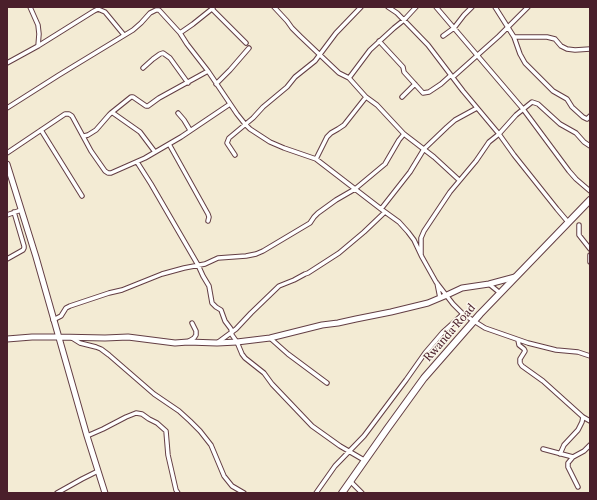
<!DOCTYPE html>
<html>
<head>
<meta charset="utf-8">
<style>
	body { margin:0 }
	#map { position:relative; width:597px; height:500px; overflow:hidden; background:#f3ebd4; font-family:"Libre Caslon Text",serif }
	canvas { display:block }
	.frame { position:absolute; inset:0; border:8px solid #4a1f2b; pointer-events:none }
</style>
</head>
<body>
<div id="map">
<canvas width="597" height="500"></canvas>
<div class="frame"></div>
</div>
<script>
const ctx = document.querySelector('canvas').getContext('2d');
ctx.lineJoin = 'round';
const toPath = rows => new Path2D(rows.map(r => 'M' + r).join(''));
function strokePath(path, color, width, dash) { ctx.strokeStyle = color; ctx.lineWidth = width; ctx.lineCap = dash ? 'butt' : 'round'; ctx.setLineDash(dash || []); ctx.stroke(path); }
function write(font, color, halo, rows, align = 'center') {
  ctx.font = font + ' "Libre Caslon Text",serif'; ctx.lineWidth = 3; ctx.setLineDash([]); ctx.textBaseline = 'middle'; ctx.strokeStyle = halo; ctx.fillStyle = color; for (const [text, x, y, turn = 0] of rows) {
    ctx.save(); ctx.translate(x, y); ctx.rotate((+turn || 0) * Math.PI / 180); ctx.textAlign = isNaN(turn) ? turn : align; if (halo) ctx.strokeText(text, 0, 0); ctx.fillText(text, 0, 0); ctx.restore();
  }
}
const street = toPath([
	[30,7,38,25,39,34,38,46],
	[274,7,287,21,292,28,300,36,339,73,349,78],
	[388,7,397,13,428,45,463,91,499,134,514,155,557,209,568,222],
	[416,7,404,20,394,28,370,50,349,78,366,97,377,105,404,134,434,157,459,180],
	[436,7,523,109,569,171,576,179,590,191],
	[495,7,514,37,520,54,525,63,553,91,567,99,572,107,583,117,587,119,590,116],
	[212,9,246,43],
	[180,33,193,24,213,8],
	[443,36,454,28,464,15,472,7],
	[514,37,547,37,555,39,561,46,567,49,575,50,590,49],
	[379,41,403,67,404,72,423,93,429,92,441,84,451,75],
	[7,63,38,46,94,11,98,9,105,12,110,18,124,35],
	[143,68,153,59,160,54,163,53,170,58,188,83],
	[453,77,499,36,528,7],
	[216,84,230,70,249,48],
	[402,97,415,84],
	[7,108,59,75,133,30,141,23,150,13,156,10,159,10,180,33,187,44,208,71,237,114,245,124,250,129,270,142,284,148,316,159,381,209,399,222,408,232,414,240,422,257,436,282,453,304,463,314,485,328,528,343,556,350,578,352,590,356],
	[111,113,131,97,133,97,146,106,148,106,159,98,208,71],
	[178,113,184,120,190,130],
	[41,130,82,196],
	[84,136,88,135,96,130,109,115,111,113,113,113,140,132,155,152],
	[169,144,208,214,209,217,208,221],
	[7,153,65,114,69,114,72,116,91,151,105,171,108,173,111,173,145,158,181,137,230,104],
	[235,155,227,143,229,138,253,118,263,107,287,87,295,77,315,61,336,33,361,7],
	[316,159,327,137,331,133,338,129,344,125,366,97],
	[137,162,151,184,198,265,203,276,209,286,212,303,216,307,221,310,225,321,231,329,232,335,237,342,242,354,245,358,264,373,272,384,312,426,340,446,364,460],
	[381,209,410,172,424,149,447,127,455,120,477,108],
	[7,215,21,210],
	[579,225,579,235,590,249],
	[421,254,421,238,424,231,450,192,476,161,489,142,499,134,516,115,532,102,538,104,560,124,576,133,584,142,590,146],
	[590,255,590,262],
	[7,259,23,250,24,248,24,246,14,212],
	[437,283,440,298],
	[489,284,500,293],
	[53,320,61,316,66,308,70,306,109,293,122,290,162,274,184,268,205,264,218,258,246,256,256,254,263,251,310,223,314,217,318,213,336,200,355,189,385,164,399,140,404,134],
	[72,338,80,343,96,347,101,349,109,355,154,394,179,411,190,421,200,431,211,445,224,476,232,486,244,493],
	[270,338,288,354,327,383],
	[518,340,519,345,524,349,525,351,520,359,520,363,522,366,543,381,583,417,590,421],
	[189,341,194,338,196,335,196,331,192,323],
	[217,343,236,329,251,313,279,286,294,280,305,274,308,273,339,253,364,232,385,212],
	[87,436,103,429,126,417,136,413,142,414,149,419,157,423,166,431,168,455,176,490,178,493],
	[543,449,573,457],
	[560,454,564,445,578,430,582,422,583,417],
	[350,481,362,493],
	[578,487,568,467,568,463,573,457,584,451,590,445],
	[57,493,82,479,98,471],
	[316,493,335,466,364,436,406,380,425,353,443,332,463,314]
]);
const secondary = toPath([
	[7,164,36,257,87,436,105,493],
	[7,339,32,337,58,337,105,338,128,337,175,343,188,342,217,343,237,342,270,338,322,325,338,323,356,319,391,312,428,303,447,295,462,288,489,284,515,277]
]);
const highway = toPath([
	[342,493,387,429,424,378,480,314,590,200]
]);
strokePath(street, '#633e44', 5.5);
strokePath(secondary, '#633e44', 7);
strokePath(highway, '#633e44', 8);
strokePath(street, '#fff', 3.5);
strokePath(secondary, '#fff', 5);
strokePath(highway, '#fff', 6);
write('11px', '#4a1f2b', '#fbf7ec', [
	["Rwanda Road",450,333,-49]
]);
</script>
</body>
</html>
